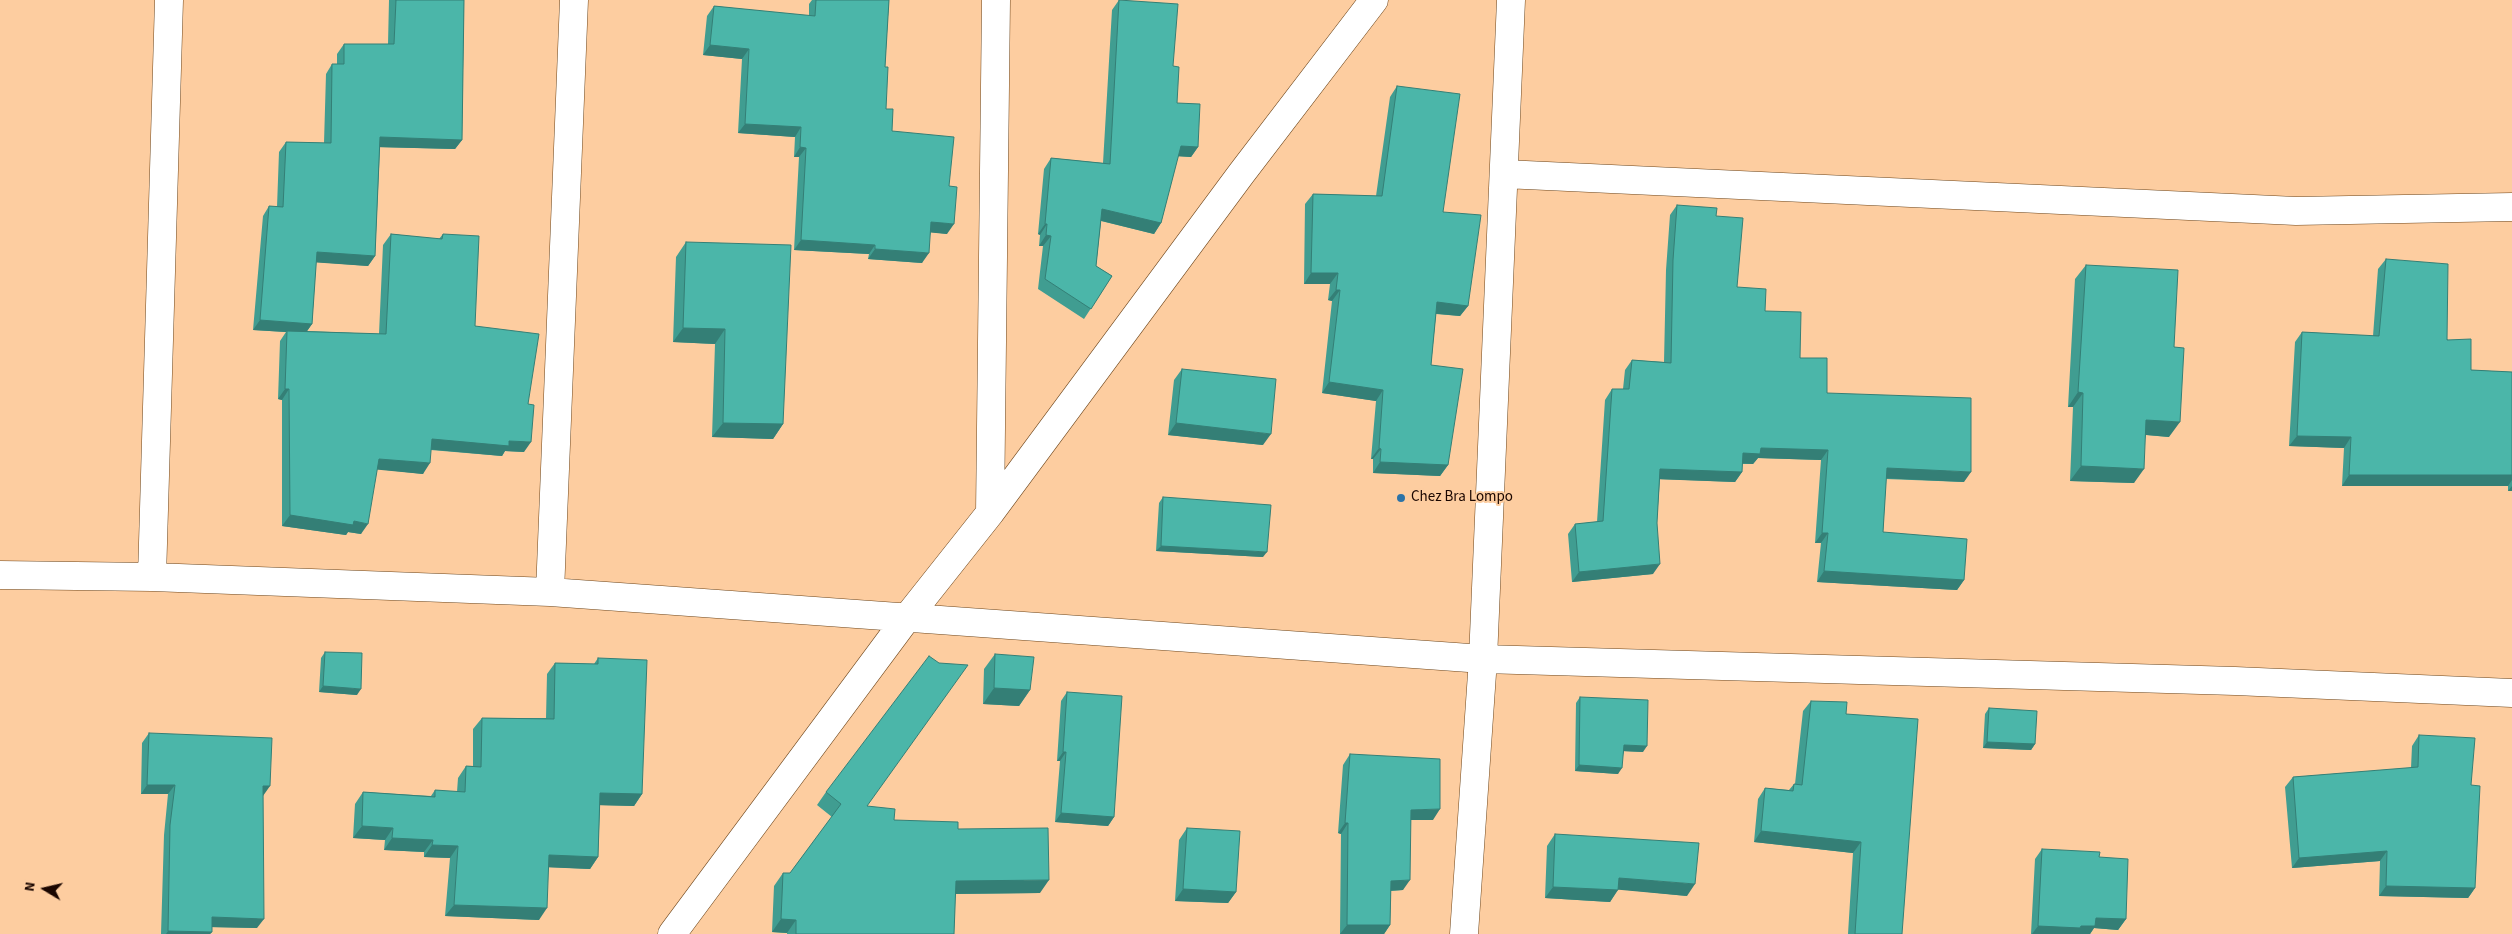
<!DOCTYPE html>
<html>
<head>
<meta charset="utf-8">
<style>
	body { margin:0 }
	#map { position:relative; width:2512px; height:934px; overflow:hidden; background:#fdcda0; font-family:"Source Sans 3",sans-serif }
	canvas { display:block }
	.north { position:absolute; left:20px; top:864px; width:50px; height:50px; -webkit-text-stroke:4px #fdcda0; paint-order:stroke; rotate:279deg; font-size:14px; font-weight:700; line-height:20px; text-align:center; color:#1a0600 }
	.north::after { content:''; display:block; margin:auto; width:18px; height:22px; background:#1a0600; clip-path:polygon(50% 0,100% 100%,50% 72%,0 100%) }
</style>
</head>
<body>
<div id="map">
<canvas width="2512" height="934"></canvas>
<div class="north">N</div>
</div>
<script>
const ctx = document.querySelector('canvas').getContext('2d');
ctx.lineJoin = 'round';
const toPath = rows => new Path2D(rows.map(r => 'M' + r).join(''));
function strokePath(path, color, width, dash) { ctx.strokeStyle = color; ctx.lineWidth = width; ctx.lineCap = dash ? 'butt' : 'round'; ctx.setLineDash(dash || []); ctx.stroke(path); }
function paint(path, color) { ctx.fillStyle = color; ctx.fill(path, 'evenodd'); }
function write(font, color, halo, rows, align = 'center') {
  ctx.font = font + ' "Source Sans 3",sans-serif'; ctx.lineWidth = 4; ctx.setLineDash([]); ctx.textBaseline = 'middle'; ctx.strokeStyle = halo; ctx.fillStyle = color; for (const [text, x, y, turn = 0] of rows) {
    ctx.save(); ctx.translate(x, y); ctx.rotate((+turn || 0) * Math.PI / 180); ctx.textAlign = isNaN(turn) ? turn : align; if (halo) ctx.strokeText(text, 0, 0); ctx.fillText(text, 0, 0); ctx.restore();
  }
}
const minor = toPath([
	[1504,174,2296,211,2512,207],
	[990,513,996,0],
	[0,575,152,577,550,592,1483,659,2235,681,2512,693],
	[152,577,169,0],
	[550,592,574,0],
	[672,934,906,619,990,513,1241,174,1374,0],
	[1464,934,1483,659,1511,0]
]);
strokePath(minor, '#6e461b', 29);
strokePath(minor, '#fff', 28);
paint(toPath([
	[389,0,464,0,462,140,455,149,380,147,375,256,368,266,316,262,312,324,307,331,379,334,383,245,391,234,439,239,443,234,475,326,528,404,524,452,505,451,502,456,431,450,423,474,377,469,361,534,348,532,346,535,282,526,282,400,278,399,280,341,286,332,253,330,263,216,269,206,277,207,279,152,286,142,324,143,326,74,332,64,337,64,337,54,344,44,388,44],
	[812,0,889,0,885,67,886,109,892,131,949,186,947,234,931,232,922,263,868,259,869,254,794,250,799,157,794,157,795,137,738,133,742,59,703,55,707,16,714,6,809,16,809,4],
	[1119,0,1173,66,1177,103,1198,147,1191,157,1178,156,1161,223,1154,234,1101,221,1096,266,1112,276,1084,319,1038,289,1043,246,1039,246,1040,235,1038,234,1044,169,1051,158,1103,163,1112,10],
	[1397,86,1443,212,1468,306,1460,316,1436,314,1431,365,1448,465,1440,476,1373,473,1373,459,1371,459,1376,401,1322,393,1332,301,1328,300,1330,284,1304,284,1305,204,1313,194,1376,196,1390,97],
	[1677,205,1716,216,1737,287,1765,311,1827,393,1964,482,1886,479,1883,532,1964,580,1957,590,1817,582,1821,543,1815,543,1821,460,1758,458,1753,464,1742,464,1742,472,1735,482,1660,479,1653,574,1572,582,1568,534,1575,524,1597,522,1605,400,1612,389,1623,389,1625,370,1632,360,1664,362,1666,270,1670,215],
	[686,242,783,424,773,439,712,437,715,344,673,342,676,257],
	[2386,259,2471,370,2512,372,2512,491,2508,491,2508,486,2342,486,2344,448,2289,446,2295,342,2302,332,2373,336,2378,269],
	[2086,265,2174,347,2169,437,2146,435,2134,483,2070,481,2073,407,2068,407,2075,279],
	[1182,369,1263,445,1168,435,1174,380],
	[1163,497,1263,557,1156,551,1159,503],
	[325,652,357,695,319,692,321,658],
	[995,654,1030,690,1019,706,983,704,984,669],
	[598,658,642,794,634,806,600,805,598,857,590,869,549,867,539,920,445,916,450,858,424,857,424,852,384,850,385,840,353,838,355,804,363,792,431,796,435,790,457,792,458,778,466,766,473,766,473,729,482,718,546,718,547,674,555,663,594,664],
	[1067,692,1114,817,1108,826,1055,822,1060,761,1057,761,1061,701],
	[1580,697,1643,752,1624,751,1618,774,1575,771,1576,703],
	[1811,701,1846,714,1902,934,1848,934,1853,853,1754,842,1758,799,1765,788,1789,790,1794,784,1795,784,1803,711],
	[1989,708,2035,744,2031,750,1983,748,1985,714],
	[149,733,263,796,257,928,212,927,212,932,210,934,161,934,164,835,168,794,141,794,142,743],
	[2419,735,2471,785,2475,888,2468,898,2379,896,2380,861,2292,868,2285,787,2293,777,2411,768,2412,746],
	[1350,754,1433,820,1411,820,1403,890,1391,891,1390,925,1384,934,1340,934,1341,834,1338,833,1343,765],
	[826,792,867,806,894,820,958,829,1040,893,955,894,954,934,787,934,787,933,772,932,774,886,783,873,790,873,832,817,817,805],
	[1187,828,1236,892,1228,903,1175,901,1179,840],
	[1555,834,1687,896,1618,889,1610,902,1545,898,1547,846],
	[2042,849,2099,857,2126,919,2118,930,2094,928,2090,934,2031,934,2035,859]
]), '#409d91');
paint(toPath([
	[710,45,749,49,742,59,703,55],
	[745,124,801,127,795,137,738,133],
	[380,137,462,140,455,149,373,147],
	[1181,146,1198,147,1191,157,1173,156],
	[800,147,806,148,799,157,794,157],
	[1102,209,1161,223,1154,234,1094,219],
	[931,222,954,224,947,234,925,232],
	[1045,224,1047,224,1040,235,1038,234],
	[1046,235,1051,236,1043,246,1039,246],
	[801,240,875,245,869,254,794,250],
	[875,249,929,253,922,263,868,259],
	[317,252,375,256,368,266,310,262],
	[1311,273,1338,273,1330,284,1304,284],
	[1336,290,1340,290,1332,301,1328,300],
	[1437,302,1468,306,1460,316,1429,313],
	[260,320,312,324,305,334,287,331,286,332,253,330],
	[683,328,725,329,715,344,673,342],
	[1329,382,1383,390,1376,401,1322,393],
	[285,389,289,389,282,400,278,399],
	[2078,392,2083,393,2073,407,2068,407],
	[2146,420,2180,422,2169,437,2136,434],
	[723,423,783,424,773,439,712,437],
	[1176,423,1271,434,1263,445,1168,435],
	[2297,436,2351,437,2344,448,2289,446],
	[432,439,509,441,531,442,524,452,505,451,502,456,425,449],
	[1379,448,1381,449,1373,459,1371,459],
	[1761,448,1828,450,1821,460,1758,458,1753,464,1736,463,1743,453],
	[379,459,430,463,423,474,371,469],
	[1380,462,1448,465,1440,476,1373,473],
	[2081,466,2144,469,2134,483,2070,481],
	[1887,468,1971,472,1964,482,1880,478],
	[1660,469,1742,472,1735,482,1653,479],
	[2349,475,2512,475,2512,480,2508,486,2342,486],
	[2512,486,2512,491,2508,491],
	[290,515,354,521,368,524,361,534,348,532,346,535,282,526],
	[1822,533,1828,533,1821,543,1815,543],
	[1161,546,1267,552,1263,557,1156,551],
	[1660,564,1653,574,1572,582,1579,572],
	[1824,571,1964,580,1957,590,1817,582],
	[323,686,361,689,357,695,319,692],
	[994,688,1030,690,1019,706,983,704],
	[1987,742,2035,744,2031,750,1983,748],
	[1624,745,1647,746,1643,752,1620,751],
	[1063,752,1066,752,1060,761,1057,761],
	[1579,765,1622,768,1618,774,1575,771],
	[147,785,175,785,168,794,141,794],
	[263,786,270,786,263,796],
	[600,793,642,794,634,806,592,805],
	[1440,809,1433,820,1404,820,1411,810],
	[1061,813,1114,817,1108,826,1055,822],
	[1345,823,1348,823,1341,834,1338,833],
	[362,826,393,828,385,840,353,838],
	[1761,831,1861,842,1853,853,1754,842],
	[392,838,433,840,424,852,384,850],
	[432,845,458,846,450,858,424,857],
	[2387,851,2380,861,2292,868,2299,858],
	[549,855,598,857,590,869,541,867],
	[1619,878,1695,884,1687,896,1611,889],
	[1049,880,1040,893,947,894,956,881],
	[1410,880,1403,890,1384,891,1391,881],
	[2386,886,2475,888,2468,898,2379,896],
	[1553,887,1618,890,1610,902,1545,898],
	[1183,889,1236,892,1228,903,1175,901],
	[454,905,547,908,539,920,445,916],
	[212,917,264,919,257,928,206,927],
	[2096,918,2126,919,2118,930,2094,928,2090,934,2032,934,2038,926,2081,926],
	[781,919,796,920,787,933,772,932],
	[1347,925,1390,925,1384,934,1340,934],
	[168,931,212,932,210,934,166,934]
]), '#347f76');
const building = toPath([
	[396,0,464,0,462,140,380,137,375,256,317,252,312,324,260,320,269,206,283,207,286,142,331,143,332,64,344,64,344,44,394,44,396,0],
	[816,0,889,0,885,67,888,67,886,109,893,109,892,131,954,137,949,186,957,187,954,224,931,222,929,253,875,249,875,245,801,240,806,148,800,147,801,127,745,124,749,49,710,45,714,6,815,16,816,0],
	[1119,0,1178,4,1173,66,1179,67,1177,103,1200,104,1198,147,1181,146,1161,223,1102,209,1096,266,1112,276,1091,309,1045,279,1051,236,1046,235,1047,224,1045,224,1051,158,1110,164,1119,0],
	[1397,86,1460,94,1443,212,1481,215,1468,306,1437,302,1431,365,1463,369,1448,465,1380,462,1381,449,1379,448,1383,390,1329,382,1340,290,1336,290,1338,273,1311,273,1313,194,1382,196,1397,86],
	[1677,205,1717,208,1716,216,1743,218,1737,287,1766,289,1765,311,1801,312,1800,358,1827,358,1827,393,1971,398,1971,472,1887,468,1883,532,1967,539,1964,580,1824,571,1828,533,1822,533,1828,450,1761,448,1760,454,1743,453,1742,472,1660,469,1657,523,1660,564,1579,572,1575,524,1603,521,1612,389,1629,389,1632,360,1671,363,1673,260,1677,205],
	[391,234,442,239,443,234,479,236,475,326,539,334,528,404,534,405,531,442,509,441,509,446,432,439,430,463,379,459,368,524,354,521,353,525,290,515,289,389,285,389,287,331,386,334,391,234],
	[686,242,791,245,783,424,723,423,725,329,683,328,686,242],
	[2386,259,2448,264,2447,340,2471,339,2471,370,2512,372,2512,475,2349,475,2351,437,2297,436,2302,332,2379,336,2386,259],
	[2086,265,2178,270,2174,347,2184,348,2180,422,2146,420,2144,469,2081,466,2083,393,2078,392,2086,265],
	[1182,369,1276,379,1271,434,1176,423,1182,369],
	[1163,497,1271,505,1267,552,1161,546,1163,497],
	[325,652,362,653,361,689,323,686,325,652],
	[995,654,1034,657,1030,690,994,688,995,654],
	[929,656,939,663,968,665,867,806,895,809,894,820,958,822,958,829,1048,828,1049,880,956,881,954,934,796,934,796,920,781,919,783,873,790,873,841,804,826,792,929,656],
	[598,658,647,660,642,794,600,793,598,857,549,855,547,908,454,905,458,846,432,845,433,840,392,838,393,828,362,826,363,792,435,797,435,790,465,792,466,766,481,767,482,718,554,719,555,663,598,664,598,658],
	[1067,692,1122,696,1114,817,1061,813,1066,752,1063,752,1067,692],
	[1580,697,1648,700,1647,746,1624,745,1622,768,1579,765,1580,697],
	[1811,701,1847,702,1846,714,1918,719,1902,934,1855,934,1861,842,1761,831,1765,788,1793,791,1794,784,1802,785,1811,701],
	[1989,708,2037,711,2035,744,1987,742,1989,708],
	[149,733,272,738,270,786,263,786,264,919,212,917,212,932,168,931,170,825,175,785,147,785,149,733],
	[2419,735,2475,738,2471,785,2480,786,2475,888,2386,886,2387,851,2299,858,2293,777,2418,767,2419,735],
	[1350,754,1440,759,1440,809,1411,810,1410,880,1391,881,1390,925,1347,925,1348,823,1345,823,1350,754],
	[1187,828,1240,831,1236,892,1183,889,1187,828],
	[1555,834,1699,843,1695,884,1619,878,1618,890,1553,887,1555,834],
	[2042,849,2100,852,2099,857,2128,859,2126,919,2096,918,2095,926,2081,926,2080,928,2038,926,2042,849]
]);
paint(building, '#4bb6a9');
strokePath(building, '#347f76', 1);
for (const [x, y, r, color] of [
	[1401,498,5,"#2c73a7"]
]) { const dot = new Path2D(); dot.arc(x, y, r, 0, 2 * Math.PI); ctx.fillStyle = color; ctx.fill(dot); strokePath(dot, '#fdcda0', 2); }
write('15px', '#1a0600', '#fdcda0', [
	["Chez Bra Lompo",1411,498]
], 'left');
</script>
</body>
</html>
